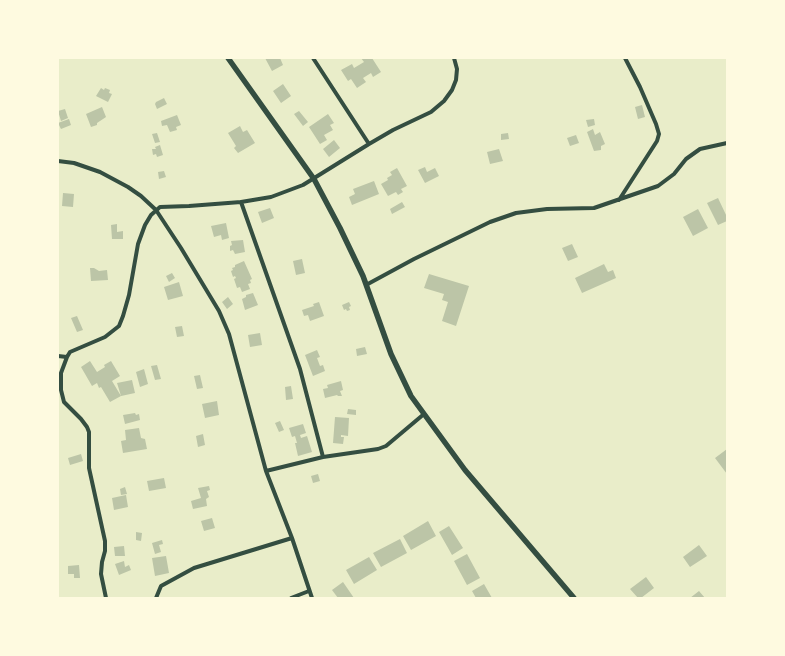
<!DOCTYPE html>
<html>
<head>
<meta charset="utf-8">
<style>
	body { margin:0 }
	#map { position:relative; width:785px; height:656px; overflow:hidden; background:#e9edc9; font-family:"Times New Roman",serif }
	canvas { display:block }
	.frame { position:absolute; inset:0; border:59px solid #fefae0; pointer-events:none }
</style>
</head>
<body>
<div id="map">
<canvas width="785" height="656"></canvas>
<div class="frame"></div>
</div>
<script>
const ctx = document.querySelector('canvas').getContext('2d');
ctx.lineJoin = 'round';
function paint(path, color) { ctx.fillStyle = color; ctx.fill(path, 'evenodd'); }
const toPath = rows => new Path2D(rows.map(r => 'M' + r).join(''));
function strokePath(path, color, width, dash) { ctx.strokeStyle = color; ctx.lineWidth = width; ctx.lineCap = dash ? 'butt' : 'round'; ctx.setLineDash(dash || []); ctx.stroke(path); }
paint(toPath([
	[265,58,280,58,283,65,272,71],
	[361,58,372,58,381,72,373,77,371,73,363,78,366,82,357,88,351,79,348,81,341,70,352,64,354,68,364,62],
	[283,84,291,96,281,103,273,91],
	[101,88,104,90,105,88,110,90,109,93,112,94,108,102,96,96],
	[164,98,167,104,157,109,155,104,156,102],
	[642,105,645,117,638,119,635,107],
	[102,107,106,117,97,123,97,125,91,127,86,114],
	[65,109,68,118,61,121,58,111],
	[299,111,308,122,303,126,294,114],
	[328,114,334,123,330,125,333,130,324,135,327,140,320,144,309,127],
	[177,115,181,125,176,127,177,130,170,132,167,125,162,126,161,121],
	[69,119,71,125,61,129,58,123],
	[594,119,595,125,588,127,586,120],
	[240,126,243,132,247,130,255,143,238,153,234,148,236,146,228,133],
	[593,129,595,135,600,132,605,144,601,146,601,150,594,151,587,132],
	[157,133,160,142,155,143,152,134],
	[508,133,509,139,501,140,501,134],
	[576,135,579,143,570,146,567,138],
	[334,140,340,148,329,157,323,149],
	[160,145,163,155,157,157,156,154,153,155,152,149,156,149,155,147],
	[499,149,503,161,490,164,487,152],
	[425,167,427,172,435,168,439,176,425,183,418,170],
	[397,168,407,186,401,189,403,192,398,195,396,192,388,196,381,184,388,180,387,178,392,175,390,172],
	[164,171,166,177,159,179,158,172],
	[374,181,379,194,352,205,349,197,355,194,353,189],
	[63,193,74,194,73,207,62,206],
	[718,198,727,217,727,221,718,225,707,203],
	[402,202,405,207,392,214,390,209],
	[270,208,274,218,262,223,258,212],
	[698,209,708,228,693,236,683,217],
	[226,223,229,238,222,240,221,235,214,237,211,226],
	[117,224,117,232,123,231,123,239,112,239,111,225],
	[243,240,245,252,235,254,233,250,230,251,230,246,232,245,231,241],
	[572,244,578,257,568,261,562,248],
	[302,259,305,273,296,275,293,261],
	[244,261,252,279,250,280,251,283,248,284,250,289,242,292,240,287,237,288,234,279,236,278,235,276,233,277,231,271,233,270,232,268,235,267,235,265],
	[604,264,608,272,613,270,616,278,582,293,575,278],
	[90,268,94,268,99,271,107,270,108,280,91,281],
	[172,273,175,278,169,282,166,276],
	[429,274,469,286,456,326,442,321,448,302,442,300,444,294,424,288],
	[179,282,183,296,168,300,164,287],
	[253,293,258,305,245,310,242,299,246,297,246,295],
	[228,297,233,304,227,309,222,302],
	[319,302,324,316,310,321,308,315,304,316,302,310,314,306,313,304],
	[349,302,351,306,349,307,350,310,347,311,346,309,344,310,342,305],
	[77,316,83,330,77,332,71,318],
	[182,326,184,336,177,337,175,327],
	[260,333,262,345,250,347,248,335],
	[365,347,367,354,357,356,356,349],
	[317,350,320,357,317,358,320,366,323,365,325,371,313,376,305,355],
	[90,361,97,372,105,367,104,365,111,361,120,376,112,381,121,396,110,402,101,387,99,388,97,383,92,386,81,367],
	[157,365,161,379,155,380,151,366],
	[144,369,148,384,140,387,136,372],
	[200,375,203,388,197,389,194,376],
	[132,380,135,393,121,396,117,383],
	[341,381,343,390,340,391,342,396,338,396,337,395,325,398,323,389,328,388,327,385],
	[291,386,293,399,286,400,285,387],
	[217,401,219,415,205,418,202,404],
	[348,409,356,410,356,415,347,414],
	[135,413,136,415,139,414,140,420,125,424,123,415],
	[335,417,349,418,348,436,341,435,341,437,344,437,343,444,333,443],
	[280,421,284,430,279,432,275,423],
	[303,424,306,433,300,435,301,438,307,436,312,452,298,456,295,443,297,443,295,436,292,437,289,428],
	[139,428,141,438,145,439,147,449,123,453,121,441,126,440,125,430],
	[203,434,205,445,198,447,196,436],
	[727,449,727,474,715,458],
	[81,454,83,461,70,465,68,458],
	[318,474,320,481,313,483,311,476],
	[164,478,166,488,149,491,147,481],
	[209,486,210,490,207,491,209,497,206,499,207,506,193,509,191,501,201,498,198,488],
	[125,487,127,494,121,495,120,489],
	[126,495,128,507,114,510,112,498],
	[212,518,215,528,204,531,201,521],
	[428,521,436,536,411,550,403,536],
	[449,526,463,548,452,555,439,532],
	[136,532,142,533,141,541,136,540],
	[400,539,407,553,381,567,373,553],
	[162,540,163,544,159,545,161,552,155,554,152,543],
	[699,545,707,556,690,567,683,557],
	[124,546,125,556,115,556,114,547],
	[467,554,480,578,467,585,454,561],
	[166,556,169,573,155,576,152,558],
	[369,557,377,570,354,584,346,570],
	[124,561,125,567,129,565,131,570,119,575,115,564],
	[79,565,80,578,74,578,74,574,68,574,68,566],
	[646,577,654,588,641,598,638,598,630,589],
	[343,582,354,598,338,598,332,590],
	[484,584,492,598,476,598,472,591],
	[699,591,705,598,690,598]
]), '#bcc5a7');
strokePath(toPath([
	[313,58,369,144],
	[58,161,74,163,100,172,128,187,141,196,156,210,181,248,219,311,229,334,266,471,292,538,312,598],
	[619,200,657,141,659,134,656,124,640,87,625,58],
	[241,202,300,369,323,457],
	[366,285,414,259,490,222,516,213,547,209,594,208,658,186,674,174,686,159,700,149,727,143],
	[58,356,67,357],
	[266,471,323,457,378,449,386,446,424,414],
	[106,598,101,574,102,562,105,551,105,541,89,468,89,432,87,427,81,419,64,402,61,390,61,373,67,357,70,352,105,337,119,326,123,316,129,295,138,244,145,225,151,215,160,207,189,206,241,202,271,197,303,185,369,144,393,130,431,112,444,101,452,90,456,80,457,69,454,58],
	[156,598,161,586,194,568,292,538],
	[291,598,309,591]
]), '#344e41', 4);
strokePath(toPath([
	[228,58,314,179,340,228,363,276,391,354,411,396,465,470,574,598]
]), '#344e41', 5.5);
</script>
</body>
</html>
